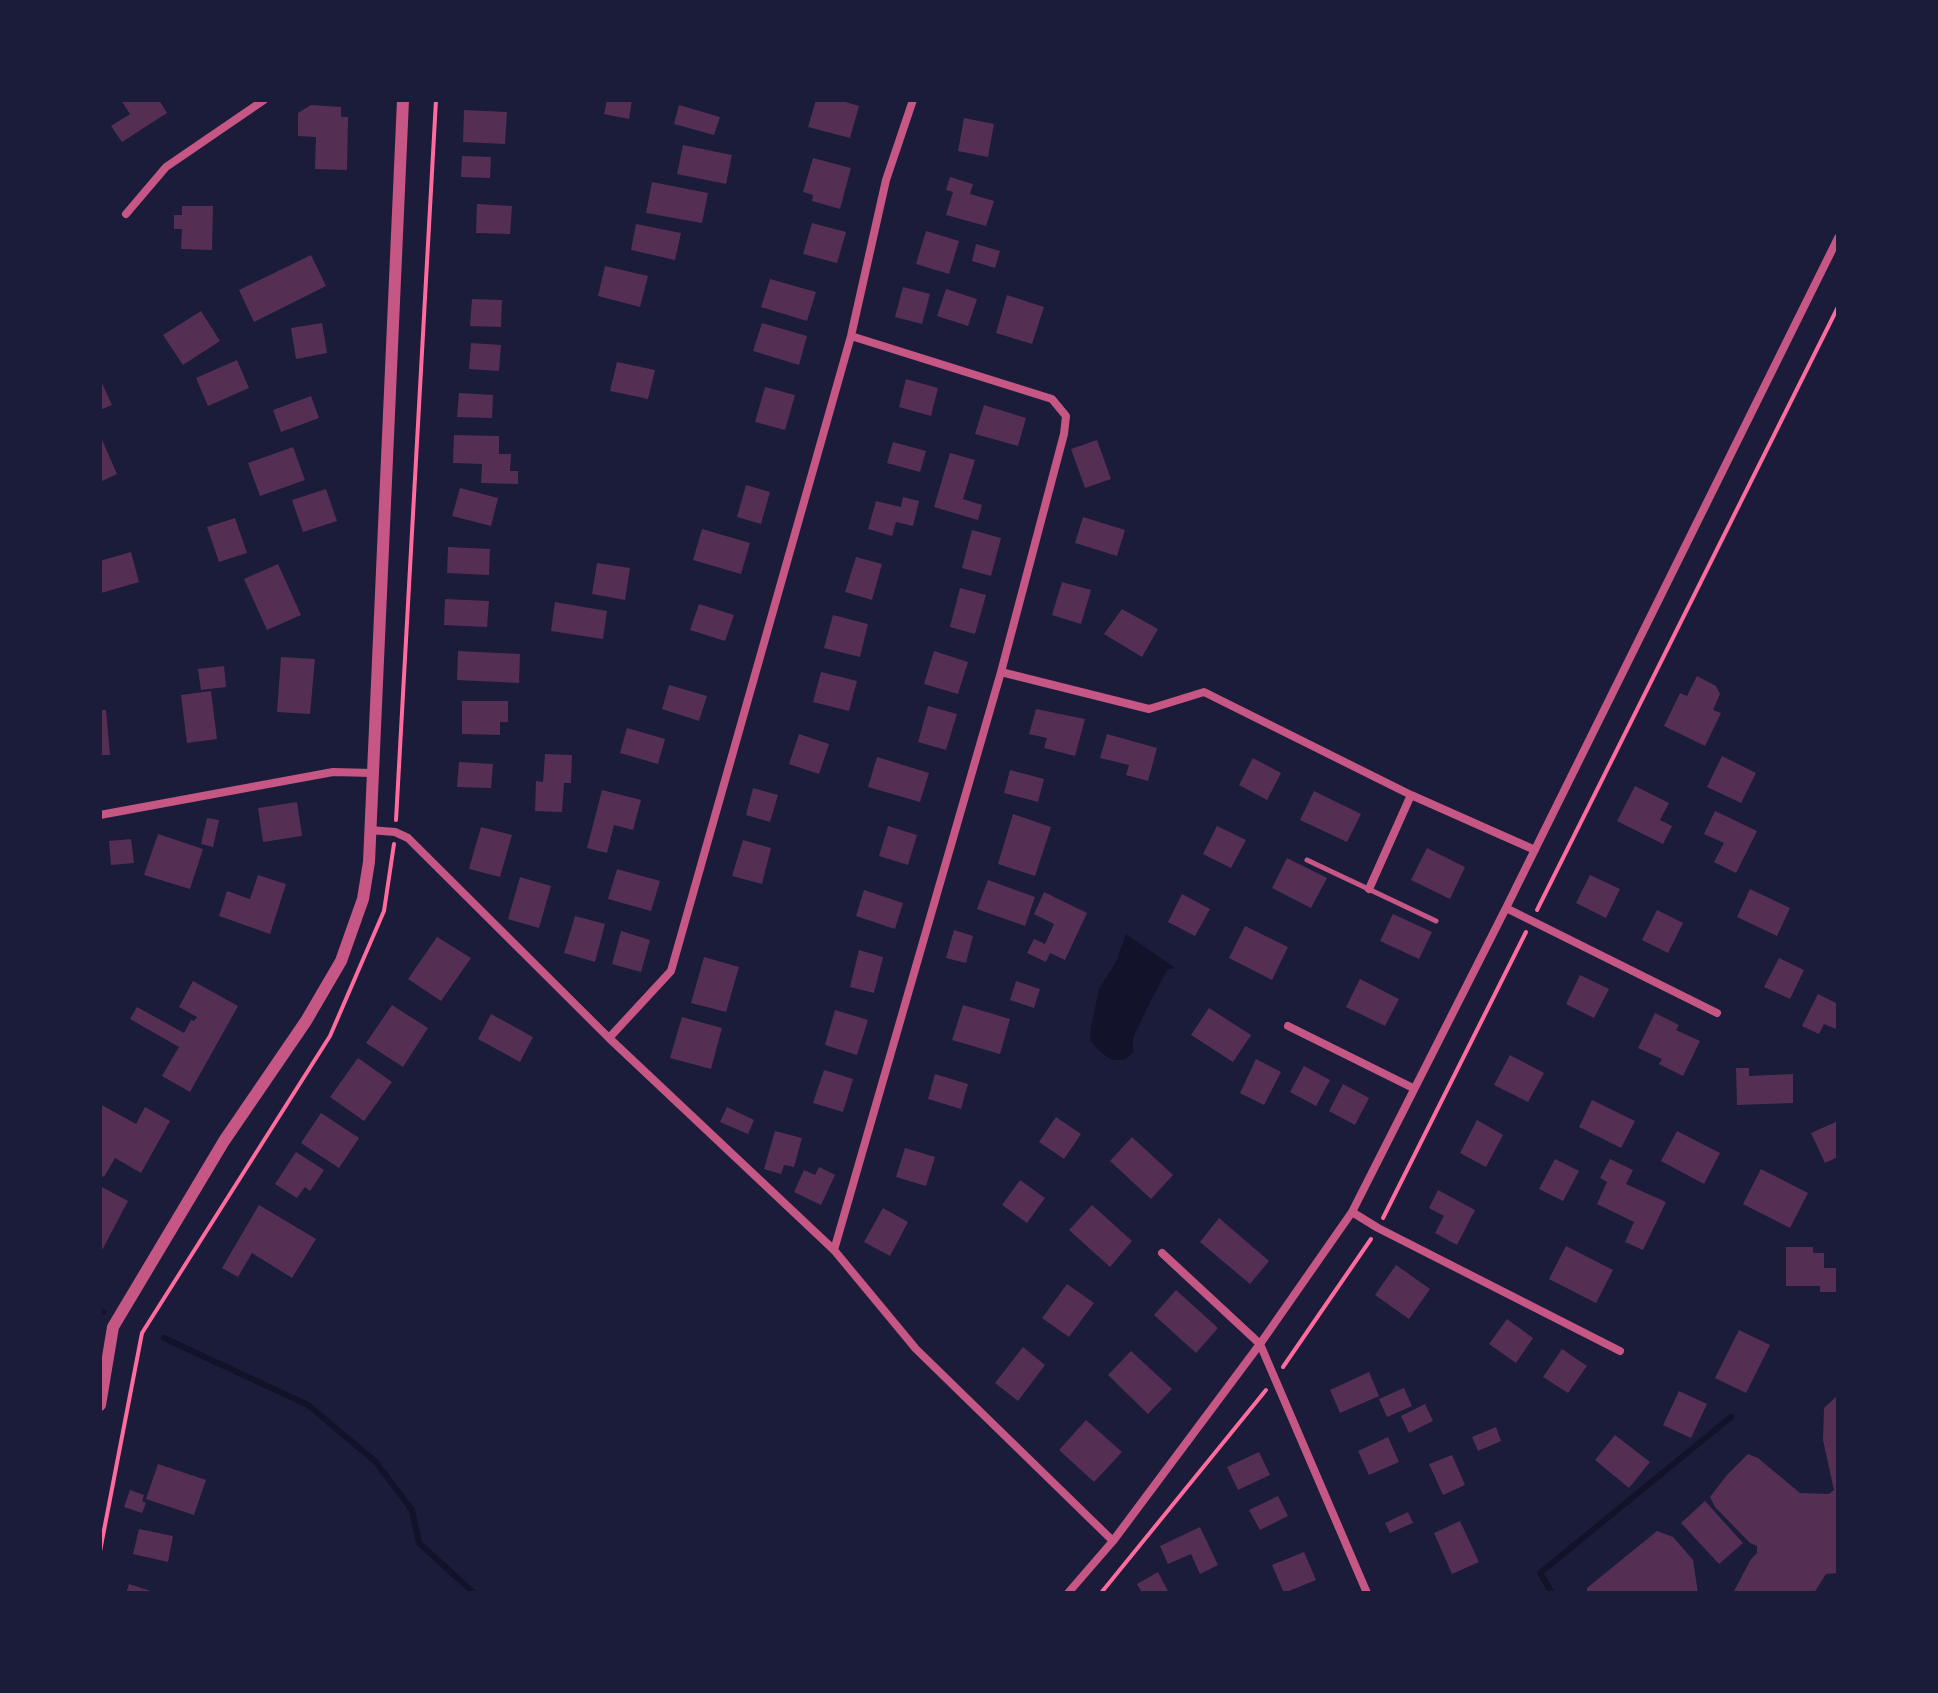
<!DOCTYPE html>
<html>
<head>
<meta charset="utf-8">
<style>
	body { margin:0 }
	#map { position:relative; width:1938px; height:1693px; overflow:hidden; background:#1b1b3a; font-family:Quicksand,sans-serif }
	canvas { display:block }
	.frame { position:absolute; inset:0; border:102px solid #1b1b3a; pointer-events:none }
</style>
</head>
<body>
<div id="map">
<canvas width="1938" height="1693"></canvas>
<div class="frame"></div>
</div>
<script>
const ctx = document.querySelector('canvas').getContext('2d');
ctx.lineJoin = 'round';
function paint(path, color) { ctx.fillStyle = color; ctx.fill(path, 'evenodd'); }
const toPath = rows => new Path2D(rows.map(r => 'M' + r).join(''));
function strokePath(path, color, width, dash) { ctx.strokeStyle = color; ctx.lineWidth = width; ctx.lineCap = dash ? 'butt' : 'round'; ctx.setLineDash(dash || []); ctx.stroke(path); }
paint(toPath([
	[1126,934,1175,968,1167,970,1148,1006,1133,1038,1133,1052,1125,1060,1112,1060,1098,1050,1090,1040,1091,1028,1099,989,1117,960]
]), '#12122b');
strokePath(toPath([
	[100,1311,103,1312],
	[164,1338,308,1405,375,1461,412,1510,419,1543,474,1593],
	[1552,1593,1540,1573,1731,1417]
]), '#12122b', 6);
paint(toPath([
	[121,100,159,100,167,113,122,142,111,126,130,114],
	[607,100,632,100,629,119,604,114],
	[816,100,839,100,859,106,850,138,808,127],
	[311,105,341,107,341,117,348,117,347,170,315,169,316,137,298,136,298,113],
	[679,105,720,117,714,135,674,124],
	[464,110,507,112,505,144,463,142],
	[964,118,994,124,988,157,958,151],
	[683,145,732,155,726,184,677,174],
	[462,156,491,157,490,178,461,177],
	[813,158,851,168,840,209,812,201,813,195,803,192],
	[950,177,973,184,970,194,994,201,986,226,946,215,953,192,946,190],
	[652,182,708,193,702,223,646,213],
	[477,204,512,206,510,234,476,233],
	[182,206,213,206,212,250,181,249,182,229,174,229,174,215,182,215],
	[812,223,846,232,837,263,803,254],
	[636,224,681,233,675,260,631,250],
	[926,231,959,241,949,274,916,264],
	[976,244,1000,251,995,268,972,261],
	[311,255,326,286,254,322,239,290],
	[605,266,648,276,640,307,598,296],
	[770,279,816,292,807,321,761,307],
	[903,287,930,294,922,324,895,317],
	[946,289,977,299,968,326,937,316],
	[1007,295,1044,307,1032,344,996,333],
	[472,299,502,300,501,327,470,326],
	[201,311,220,341,183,365,163,335],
	[322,323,327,353,296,359,291,328],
	[762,323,807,336,799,365,753,351],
	[471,343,501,345,499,371,469,369],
	[237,360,249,388,208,406,196,378],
	[617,362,655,370,648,399,610,391],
	[100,379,112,405,100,410],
	[906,379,938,388,931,416,899,407],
	[765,387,795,395,785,430,755,422],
	[459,393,493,395,492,418,457,417],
	[311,396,319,418,281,432,273,410],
	[984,405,1026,418,1018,446,975,434],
	[100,435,117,474,100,482],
	[454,435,499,436,499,454,511,454,510,471,518,471,518,484,481,483,482,464,453,463],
	[1097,440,1111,479,1085,488,1071,449],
	[893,442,926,451,920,472,887,463],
	[293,447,305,480,260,496,248,463],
	[950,453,975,460,963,499,982,505,978,520,934,507],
	[746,485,770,492,761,524,737,517],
	[460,488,498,498,491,526,452,516],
	[326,489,337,521,303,532,292,500],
	[903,497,919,501,913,526,896,522,892,536,868,529,876,501,901,507],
	[1083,517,1125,530,1117,556,1075,543],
	[235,518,247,553,219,562,207,527],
	[702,529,750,543,741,574,693,560],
	[972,530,1001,538,991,576,962,568],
	[448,547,490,549,489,575,447,573],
	[131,552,139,582,101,593,100,561],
	[856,557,882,564,872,600,845,592],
	[597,563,630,568,625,600,592,594],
	[278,564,301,615,267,630,244,579],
	[1062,582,1091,590,1081,624,1052,615],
	[960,588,986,595,975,634,950,627],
	[445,599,489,601,487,627,444,625],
	[555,602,607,611,603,639,551,631],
	[699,604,734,615,725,641,690,630],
	[1122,609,1158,629,1142,657,1104,634],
	[833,615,868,624,860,657,824,648],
	[458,651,520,654,519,683,457,680],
	[934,651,968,662,958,694,924,684],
	[281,657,315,659,310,714,277,712],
	[224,666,226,687,201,690,198,669],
	[821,672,857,681,849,711,813,702],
	[1697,676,1716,686,1720,694,1713,710,1721,713,1705,746,1664,726,1680,693,1687,696],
	[669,685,707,696,699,721,662,709],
	[211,691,217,739,187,743,181,695],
	[462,701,508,701,508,722,500,722,500,735,462,734],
	[928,706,957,714,946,750,918,742],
	[1036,709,1085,719,1075,756,1044,748,1047,738,1029,734],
	[100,710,106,710,110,755,100,755],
	[627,728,665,739,658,764,620,753],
	[799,734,829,744,819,774,789,764],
	[1107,734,1157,748,1148,781,1126,775,1129,765,1100,758],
	[545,754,572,755,571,783,564,783,562,812,535,811,536,781,543,782],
	[1722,756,1756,773,1741,803,1707,787],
	[877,757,929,773,920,802,868,787],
	[1253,758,1281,773,1267,800,1239,785],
	[459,762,493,764,491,788,457,787],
	[1010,770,1044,779,1038,802,1004,793],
	[1635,786,1669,803,1660,820,1672,826,1663,844,1617,821],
	[753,788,778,795,770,822,746,815],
	[602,790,641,800,633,830,614,825,607,853,587,848],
	[1314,791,1361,814,1347,842,1300,820],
	[297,802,302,836,263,842,258,808],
	[1715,811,1757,831,1736,873,1714,862,1724,843,1704,834],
	[1013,814,1051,827,1035,876,998,864],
	[207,818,219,820,213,847,201,844],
	[888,826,917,835,908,865,879,856],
	[1217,826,1246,840,1231,868,1203,854],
	[481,827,512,835,500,877,469,869],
	[158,834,203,849,190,889,144,875],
	[131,839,134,863,111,865,109,841],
	[743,840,771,848,762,884,732,876],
	[1427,848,1465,867,1450,899,1411,880],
	[1287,858,1327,878,1311,908,1272,888],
	[617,869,660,881,651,911,608,899],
	[258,875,286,884,270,934,219,916,227,891,250,899],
	[1590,875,1620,889,1606,918,1576,903],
	[520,877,551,886,539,928,508,919],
	[988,880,1035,897,1025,926,977,909],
	[1750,889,1790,908,1777,936,1737,917],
	[864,890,903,903,895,929,856,916],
	[1044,892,1087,913,1065,960,1050,953,1046,962,1027,953,1034,939,1045,944,1054,924,1034,914],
	[1182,894,1210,909,1195,936,1168,922],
	[1657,910,1683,923,1668,953,1642,940],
	[1393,914,1432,932,1419,959,1380,941],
	[575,916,605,924,595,962,564,953],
	[1245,926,1288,947,1272,980,1229,958],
	[954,930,973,936,966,963,946,958],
	[621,931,650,940,641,972,612,964],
	[437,937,471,958,441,1001,408,979],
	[859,950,883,957,874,993,850,987],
	[704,957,739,967,726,1012,691,1003],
	[1779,958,1804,970,1790,999,1764,987],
	[1580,975,1609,989,1594,1018,1566,1004],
	[1360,979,1399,999,1385,1026,1346,1007],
	[193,981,238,1006,190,1092,162,1076,179,1047,130,1019,137,1007,184,1033,191,1020,194,1021,197,1017,179,1007],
	[1016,981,1040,989,1034,1008,1010,1000],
	[1818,994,1838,1004,1836,1029,1824,1024,1819,1034,1802,1026],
	[392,1005,428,1028,403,1067,366,1043],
	[963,1005,1010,1019,1000,1054,952,1040],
	[1209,1008,1251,1035,1233,1062,1191,1035],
	[835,1010,868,1020,857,1055,825,1045],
	[1655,1013,1679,1025,1676,1030,1700,1041,1683,1076,1659,1064,1662,1059,1638,1048],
	[491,1014,533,1037,520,1062,478,1039],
	[682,1017,722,1028,711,1069,670,1058],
	[1510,1055,1544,1073,1528,1102,1494,1085],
	[358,1058,392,1082,364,1121,330,1097],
	[1256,1059,1281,1072,1264,1105,1240,1093],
	[1304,1066,1330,1080,1316,1106,1290,1092],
	[1736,1068,1749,1068,1749,1076,1793,1074,1793,1103,1737,1105],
	[824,1070,853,1079,843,1112,813,1103],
	[935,1074,968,1084,961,1109,928,1099],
	[1343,1084,1369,1098,1355,1125,1329,1111],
	[1592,1100,1635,1121,1621,1148,1579,1127],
	[100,1104,136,1124,145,1107,170,1121,141,1173,115,1158,104,1177,100,1175],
	[727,1107,754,1120,748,1134,720,1122],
	[321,1113,359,1138,339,1168,301,1143],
	[1056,1117,1081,1134,1064,1159,1039,1142],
	[1477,1120,1503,1135,1486,1167,1460,1153],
	[1838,1121,1838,1157,1825,1163,1811,1133],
	[775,1131,802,1138,794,1167,784,1165,781,1174,764,1169],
	[1677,1131,1720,1153,1704,1184,1661,1161],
	[1132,1137,1173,1175,1151,1199,1110,1161],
	[905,1148,935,1157,926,1186,896,1177],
	[296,1152,324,1170,310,1191,305,1187,297,1198,275,1184],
	[1555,1159,1579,1171,1563,1201,1539,1189],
	[1610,1159,1633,1170,1626,1184,1666,1202,1643,1250,1625,1242,1634,1222,1597,1204,1607,1182,1600,1178],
	[819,1167,835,1175,821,1205,794,1192,804,1170,815,1175],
	[1761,1169,1808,1193,1790,1228,1743,1204],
	[1020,1180,1045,1198,1027,1223,1002,1205],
	[100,1186,128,1201,100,1254],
	[1438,1190,1475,1210,1457,1245,1435,1233,1444,1216,1429,1208],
	[259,1205,316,1239,292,1278,252,1253,238,1277,222,1268],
	[1092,1205,1132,1241,1110,1267,1069,1230],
	[883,1208,908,1222,890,1256,864,1242],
	[1219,1218,1269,1261,1250,1284,1200,1242],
	[1566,1246,1613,1270,1596,1303,1549,1279],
	[1786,1247,1813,1247,1813,1253,1824,1253,1824,1268,1838,1268,1838,1292,1820,1292,1820,1286,1786,1286],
	[1396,1265,1430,1289,1409,1319,1375,1295],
	[1067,1284,1094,1303,1069,1337,1042,1318],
	[1176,1290,1218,1328,1196,1353,1154,1315],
	[1507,1319,1533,1338,1516,1363,1489,1344],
	[1739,1330,1770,1345,1746,1393,1715,1378],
	[1023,1347,1045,1365,1018,1401,995,1383],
	[1562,1349,1587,1366,1568,1393,1543,1377],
	[1131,1351,1172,1389,1148,1414,1108,1375],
	[1369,1372,1379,1396,1340,1413,1330,1390],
	[1404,1388,1412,1406,1387,1417,1379,1399],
	[1679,1391,1707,1404,1691,1438,1663,1425],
	[1838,1395,1838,1573,1826,1574,1814,1593,1733,1593,1751,1559,1757,1553,1757,1546,1750,1543,1715,1507,1710,1497,1727,1475,1748,1454,1758,1458,1800,1493,1829,1494,1834,1490,1823,1440,1824,1408],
	[1425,1404,1433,1421,1409,1433,1401,1416],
	[1086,1420,1122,1452,1094,1482,1059,1450],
	[1496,1427,1501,1441,1478,1451,1472,1437],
	[1615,1435,1650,1462,1629,1488,1595,1460],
	[1388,1437,1399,1462,1369,1475,1358,1451],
	[1259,1452,1270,1475,1238,1490,1227,1467],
	[1452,1455,1465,1485,1443,1495,1429,1464],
	[158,1464,206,1480,194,1515,146,1499],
	[130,1490,144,1495,142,1501,146,1503,142,1513,124,1507],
	[1278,1496,1288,1516,1260,1530,1249,1510],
	[1705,1501,1743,1543,1719,1564,1681,1523],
	[1408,1512,1413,1523,1390,1533,1385,1523],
	[1460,1521,1479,1562,1452,1574,1434,1533],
	[1200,1527,1218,1565,1200,1574,1191,1554,1168,1564,1160,1546],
	[139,1529,173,1536,168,1562,133,1554],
	[1657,1531,1673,1537,1693,1560,1698,1593,1587,1593,1587,1588],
	[1304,1552,1316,1580,1284,1593,1272,1565],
	[1158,1572,1169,1593,1142,1593,1137,1584],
	[129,1584,154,1592,153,1593,126,1593]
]), '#542f53');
strokePath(toPath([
	[396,820,436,100],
	[1537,910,1838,307],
	[1383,1218,1526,932],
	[1283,1367,1371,1239],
	[100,1551,142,1333,330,1036,384,911,394,844],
	[1101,1593,1266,1390]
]), '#ff6b9d', 4);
strokePath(toPath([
	[1307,860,1436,921]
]), '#c65784', 5);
strokePath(toPath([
	[126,214,166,167,264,100],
	[1001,672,1149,709,1204,692,1411,795,1535,850],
	[100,815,333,772,372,773],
	[369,830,395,832,408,838,609,1038,834,1250,916,1349,1113,1541],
	[1369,889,1411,795],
	[1506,908,1717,1013],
	[1288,1026,1413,1088],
	[609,1038,671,971,851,336,886,180,913,100],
	[1352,1212,1378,1228,1620,1351],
	[834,1250,1001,672,1064,434,1066,416,1052,399,851,336],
	[1162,1253,1260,1344,1367,1593],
	[1068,1593,1113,1541,1260,1344,1352,1212,1506,908,1838,238]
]), '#c65784', 8);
strokePath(toPath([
	[100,1405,113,1327,224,1141,306,1021,341,961,363,899,369,862,403,100]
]), '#c65784', 12);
</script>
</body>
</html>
